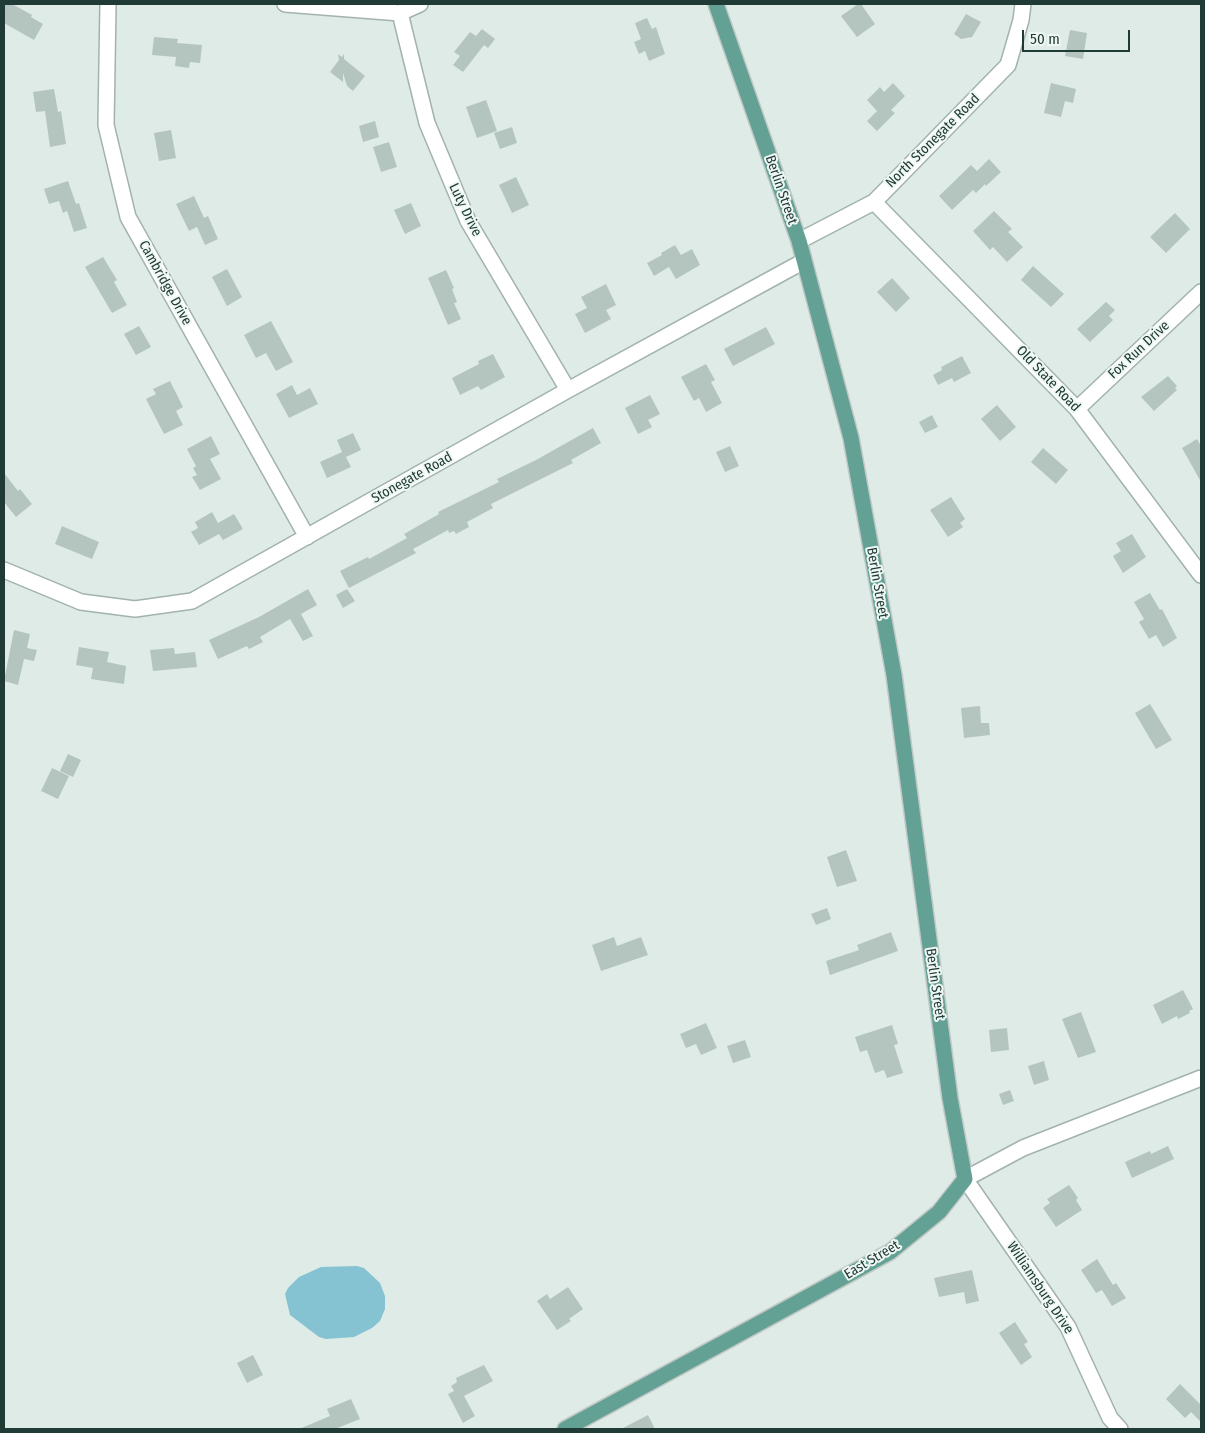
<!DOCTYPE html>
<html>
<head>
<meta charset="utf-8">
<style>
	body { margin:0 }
	#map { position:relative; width:1205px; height:1433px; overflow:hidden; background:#dfebe6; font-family:"Fira Sans Condensed",sans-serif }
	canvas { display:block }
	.frame { position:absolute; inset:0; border:5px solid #203b35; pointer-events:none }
	.scale { position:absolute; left:1022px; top:30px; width:108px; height:22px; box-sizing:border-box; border:2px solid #203b35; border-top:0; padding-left:6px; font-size:15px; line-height:18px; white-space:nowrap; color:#203b35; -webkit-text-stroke:4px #eff7f4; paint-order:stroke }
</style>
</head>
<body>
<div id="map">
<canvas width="1205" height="1433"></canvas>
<div class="frame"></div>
<div class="scale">50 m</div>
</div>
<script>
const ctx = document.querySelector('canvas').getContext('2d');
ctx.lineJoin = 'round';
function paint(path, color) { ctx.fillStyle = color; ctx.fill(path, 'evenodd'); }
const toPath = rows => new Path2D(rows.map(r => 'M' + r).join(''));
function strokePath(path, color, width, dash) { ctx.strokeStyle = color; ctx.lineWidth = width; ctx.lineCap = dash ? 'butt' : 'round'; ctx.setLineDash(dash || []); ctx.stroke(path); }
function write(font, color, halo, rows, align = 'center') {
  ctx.font = font + ' "Fira Sans Condensed",sans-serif'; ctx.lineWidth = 4; ctx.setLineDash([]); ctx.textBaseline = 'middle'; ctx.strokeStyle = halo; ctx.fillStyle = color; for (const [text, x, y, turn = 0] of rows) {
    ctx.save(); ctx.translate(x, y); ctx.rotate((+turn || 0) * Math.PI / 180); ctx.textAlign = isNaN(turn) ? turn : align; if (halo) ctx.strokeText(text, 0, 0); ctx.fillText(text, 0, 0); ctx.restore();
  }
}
paint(toPath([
	[357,1266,364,1268,380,1283,385,1296,385,1309,380,1321,372,1328,354,1337,326,1339,319,1337,290,1315,285,1294,288,1288,299,1277,321,1267]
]), '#85c2d2');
paint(toPath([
	[4,4,12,4,32,15,31,17,43,24,34,40,4,23],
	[858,4,861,4,875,24,857,37,841,16],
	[966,14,981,22,972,37,961,39,954,34],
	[647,18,652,29,656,27,665,54,649,61,645,51,639,54,634,42,641,39,635,23],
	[482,29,495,39,488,48,484,45,463,72,453,65,460,56,454,52,470,32,476,36],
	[1070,30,1087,33,1083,59,1065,56],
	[154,37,178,39,177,43,202,45,200,63,190,62,189,68,175,66,176,57,152,55],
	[338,54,342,57,344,54,344,59,365,76,353,91,347,86,343,73,343,82,330,72,339,60],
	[893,83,905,96,891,110,895,113,877,131,867,121,877,111,867,100,880,87,884,92],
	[1051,83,1076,89,1073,103,1065,101,1061,117,1044,113],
	[54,89,58,112,61,111,66,144,50,147,45,111,36,112,33,92],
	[486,100,497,131,477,138,466,107],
	[375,121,379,137,363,142,359,126],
	[512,127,517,143,500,149,494,133],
	[171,130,176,158,159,161,154,133],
	[389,142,397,167,381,172,373,147],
	[989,159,1001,172,986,186,985,184,976,193,973,190,952,210,939,196,971,165,977,171],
	[516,177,529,205,512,213,499,185],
	[68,181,76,204,79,203,87,228,74,232,67,211,63,213,59,201,49,204,44,189],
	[194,196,204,218,208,216,218,239,205,245,197,227,189,231,176,204],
	[411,203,421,226,405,234,394,210],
	[994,211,1012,229,1008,232,1023,247,1007,262,993,247,990,250,973,231],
	[1175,213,1190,229,1166,253,1150,237],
	[675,245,681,255,692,249,700,265,676,279,669,267,654,276,647,263,662,255,661,253],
	[103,257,117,280,114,282,127,305,112,313,85,267],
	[1033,266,1064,294,1051,307,1021,280],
	[227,269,242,297,227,306,212,277],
	[446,270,454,288,452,289,457,302,454,303,461,319,448,325,428,278],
	[892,278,910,298,896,312,877,292],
	[606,284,616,305,606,310,611,319,585,333,575,314,587,308,581,297],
	[1106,302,1115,310,1109,316,1113,320,1090,342,1077,329],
	[271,321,293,362,276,371,266,353,256,358,244,335],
	[139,326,151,347,136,355,124,334],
	[766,327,775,344,733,366,724,349],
	[493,354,505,377,481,390,478,386,460,395,452,378,479,364,478,361],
	[962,356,971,373,954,382,952,378,938,385,933,375,942,370,941,367],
	[706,364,715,380,711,382,722,403,706,412,699,398,694,401,681,377],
	[1168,376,1177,386,1175,388,1177,390,1154,411,1141,397],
	[170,381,183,407,176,411,183,425,164,434,146,399,156,394,153,389],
	[292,385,297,395,310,388,318,404,289,418,276,394],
	[650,395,660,414,648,420,652,427,638,434,625,408],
	[997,405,1016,427,1000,441,981,419],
	[932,415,938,427,925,433,919,422],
	[593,428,601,443,571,460,573,463,491,504,493,508,467,522,469,527,456,534,454,531,449,533,448,530,413,549,416,553,349,588,340,571,368,557,369,559,407,538,404,534,439,514,438,512,499,482,497,479,536,460],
	[353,433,361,450,346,457,351,467,327,478,320,462,342,452,337,440],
	[211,436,220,454,210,459,221,479,200,490,192,477,197,475,193,468,196,466,187,449],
	[1197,439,1201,446,1201,482,1182,448],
	[730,446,739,466,725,472,716,452],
	[1043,448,1068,470,1056,484,1031,462],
	[4,473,18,491,20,489,32,504,16,517,4,502],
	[951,497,965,519,960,523,963,527,948,537,930,510],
	[212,512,218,523,234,514,243,529,223,540,219,534,199,545,191,532,198,528,195,522],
	[62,526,99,542,92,559,55,544],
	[1132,534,1146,557,1123,573,1113,556,1121,551,1116,543],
	[308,589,317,605,301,614,313,636,303,641,290,619,260,637,263,642,249,649,247,646,218,659,209,640,259,617],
	[347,589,355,601,343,608,336,595],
	[1150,593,1160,610,1162,609,1177,638,1163,647,1156,635,1149,639,1139,622,1144,619,1134,602],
	[14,630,30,634,27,648,37,650,34,661,24,659,18,685,4,681],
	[79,647,109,652,107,662,126,666,124,684,91,679,93,668,76,665],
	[174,648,175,654,195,652,197,667,153,671,150,650],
	[1150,704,1172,740,1156,749,1135,713],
	[980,706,981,723,989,723,990,735,964,738,961,708],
	[68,754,81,760,73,777,60,771],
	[52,768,69,776,58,799,41,791],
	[846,850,857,881,837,887,827,857],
	[827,908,831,919,816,925,811,914],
	[891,932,898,951,830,975,826,961,859,950,857,945],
	[614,937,617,946,641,937,648,955,601,971,592,945],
	[1183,990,1193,1009,1189,1011,1190,1013,1178,1019,1177,1016,1162,1024,1153,1005],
	[1081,1012,1096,1052,1078,1058,1062,1019],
	[706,1023,717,1048,701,1055,696,1044,686,1048,680,1034],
	[892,1025,898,1044,894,1045,903,1073,887,1078,884,1070,875,1073,867,1050,860,1052,855,1037],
	[1007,1028,1009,1050,991,1052,989,1030],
	[745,1040,751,1057,733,1063,727,1046],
	[1044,1061,1049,1080,1034,1085,1028,1066],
	[1010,1090,1014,1101,1003,1105,999,1094],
	[1168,1146,1174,1159,1132,1178,1125,1162,1150,1151,1151,1154],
	[1069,1185,1078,1198,1076,1200,1082,1210,1056,1227,1043,1208,1050,1203,1047,1199],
	[1097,1259,1113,1285,1116,1283,1126,1298,1112,1306,1102,1290,1096,1293,1081,1270],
	[972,1270,979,1301,966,1304,964,1292,939,1297,934,1278],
	[568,1287,583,1309,569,1319,571,1321,557,1330,537,1301,547,1294,550,1299],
	[1015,1322,1028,1342,1024,1344,1032,1357,1021,1365,999,1333],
	[253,1355,263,1375,247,1383,237,1363],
	[484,1365,493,1381,464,1396,475,1416,463,1423,448,1394,454,1391,451,1386,457,1382,456,1378],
	[1180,1384,1201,1405,1201,1422,1191,1412,1185,1418,1166,1399],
	[351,1399,360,1419,335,1429,299,1429,330,1416,327,1409],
	[648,1415,655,1429,621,1429]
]), '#b4c5bf');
const minor = toPath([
	[108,4,106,125,128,217,307,537],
	[285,4,400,13,420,4],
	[400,13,427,123,468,221,568,390],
	[874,202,1077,409,1201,575],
	[799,241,874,202,1008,65,1021,20,1023,4],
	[1077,409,1201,292],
	[4,570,81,602,135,609,192,601,568,390,804,261],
	[1120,1429,1110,1418,1068,1327,965,1179,1023,1148,1201,1078]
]);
const major = toPath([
	[565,1429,890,1252,939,1212,965,1179,950,1098,894,675,851,438,799,241,716,4]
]);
strokePath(minor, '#a2b3ad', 18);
strokePath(major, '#c1c8c6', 18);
strokePath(minor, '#fff', 15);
strokePath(major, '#62a194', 15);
write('14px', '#203b35', '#eff7f4', [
	["North Stonegate Road",933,141,-45],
	["Berlin Street",781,190,71],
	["Luty Drive",465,210,64],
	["Cambridge Drive",165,283,61],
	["Fox Run Drive",1139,350,-43],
	["Old State Road",1048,379,46],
	["Stonegate Road",412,478,-29],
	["Berlin Street",877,583,80],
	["Berlin Street",935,984,82],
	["East Street",872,1260,-31],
	["Williamsburg Drive",1040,1288,56]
]);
</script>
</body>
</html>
